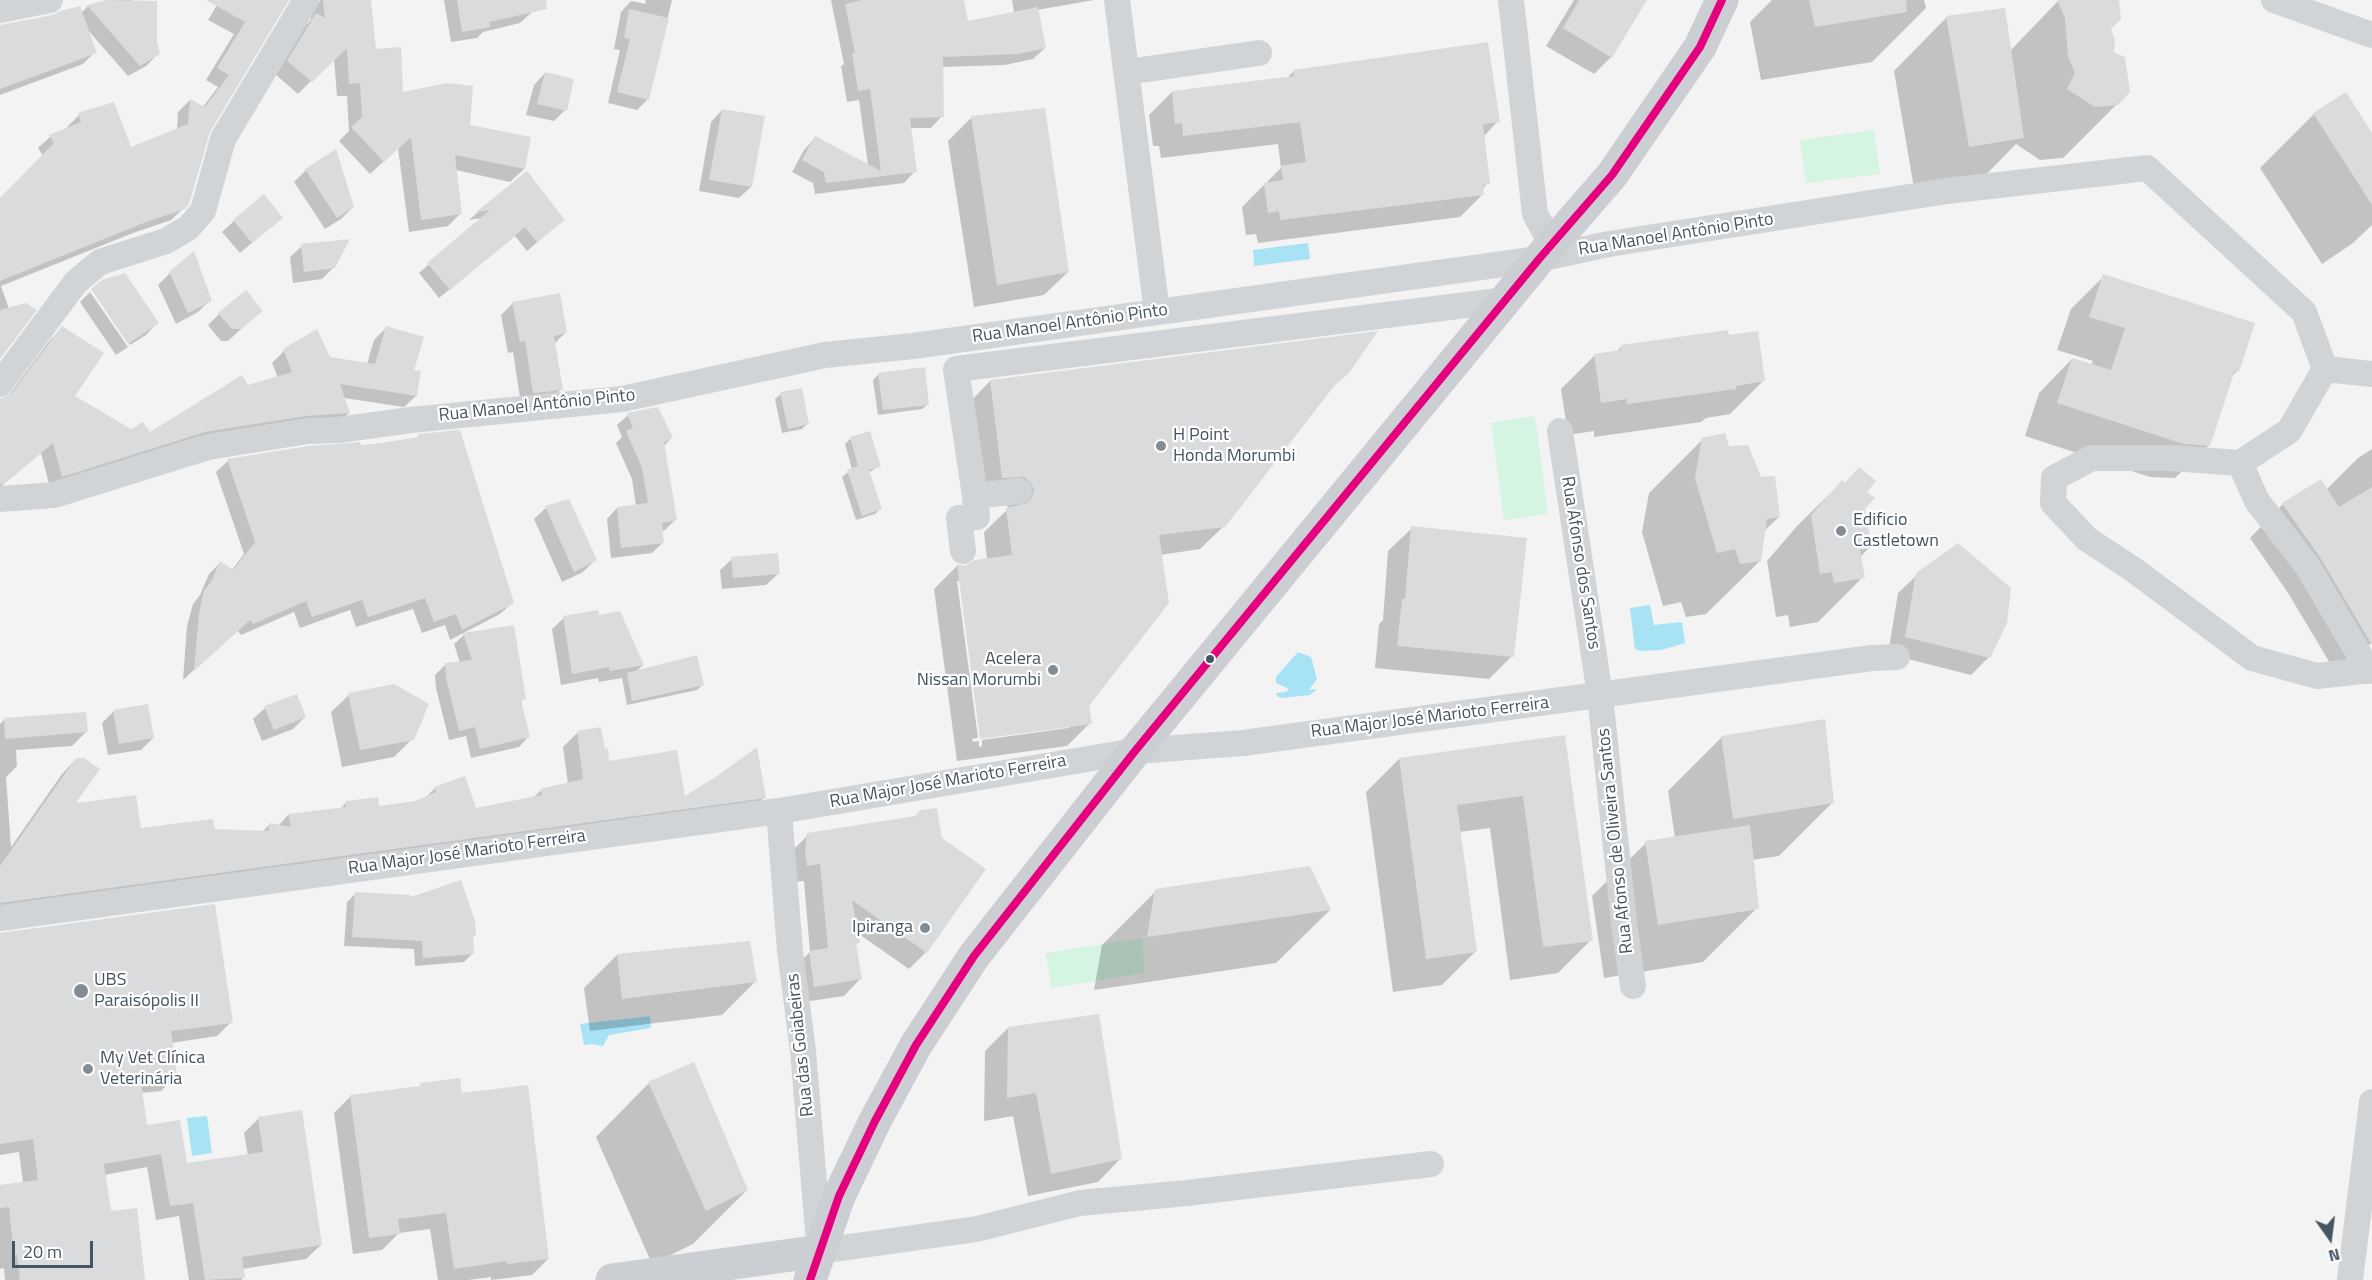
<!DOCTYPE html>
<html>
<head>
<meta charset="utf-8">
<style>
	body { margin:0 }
	#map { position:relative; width:2372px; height:1280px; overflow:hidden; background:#f3f3f3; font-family:"Titillium Web",sans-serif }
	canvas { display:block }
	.north { position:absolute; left:2300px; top:1208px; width:60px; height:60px; -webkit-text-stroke:4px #fff; paint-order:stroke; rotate:166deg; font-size:16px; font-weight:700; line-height:24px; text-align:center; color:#475462 }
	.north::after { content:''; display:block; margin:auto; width:21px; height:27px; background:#475462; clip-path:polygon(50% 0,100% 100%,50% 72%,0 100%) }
	.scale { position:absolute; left:12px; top:1241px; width:81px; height:27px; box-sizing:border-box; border:3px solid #475462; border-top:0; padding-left:8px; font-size:18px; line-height:21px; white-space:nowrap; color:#475462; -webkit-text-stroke:4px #fff; paint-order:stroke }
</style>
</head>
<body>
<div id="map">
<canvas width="2372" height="1280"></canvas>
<div class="north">N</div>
<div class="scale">20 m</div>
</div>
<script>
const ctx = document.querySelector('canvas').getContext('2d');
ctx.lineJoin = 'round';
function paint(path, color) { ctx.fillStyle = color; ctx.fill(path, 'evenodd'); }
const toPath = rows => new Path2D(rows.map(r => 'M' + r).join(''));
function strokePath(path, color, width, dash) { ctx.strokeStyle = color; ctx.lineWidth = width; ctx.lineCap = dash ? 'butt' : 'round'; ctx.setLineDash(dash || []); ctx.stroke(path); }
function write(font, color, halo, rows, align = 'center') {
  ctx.font = font + ' "Titillium Web",sans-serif'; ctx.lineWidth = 4.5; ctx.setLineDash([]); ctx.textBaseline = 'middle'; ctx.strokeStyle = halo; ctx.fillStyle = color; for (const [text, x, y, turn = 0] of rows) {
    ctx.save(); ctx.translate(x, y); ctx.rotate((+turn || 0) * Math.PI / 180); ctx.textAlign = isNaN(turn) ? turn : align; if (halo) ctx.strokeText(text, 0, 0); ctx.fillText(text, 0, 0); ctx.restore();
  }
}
paint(toPath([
	[1874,130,1880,174,1806,183,1800,140],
	[1535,416,1548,514,1504,520,1491,423],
	[1142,938,1145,973,1051,988,1046,953]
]), '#d5f4e2');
paint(toPath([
	[1308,243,1310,259,1254,266,1253,250],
	[1650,605,1654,625,1682,622,1685,643,1661,650,1640,651,1635,649,1630,608],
	[1298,652,1311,657,1317,679,1309,690,1317,689,1310,695,1281,698,1277,696,1276,693,1286,692,1289,689,1276,683,1276,677],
	[650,1016,651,1028,609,1035,603,1046,592,1044,584,1045,580,1024],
	[207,1116,212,1153,192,1156,187,1118]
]), '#a7e2f5');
paint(toPath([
	[112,0,132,0,155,41,158,54,146,66,128,76,87,29,95,52,83,64,0,95,0,26,81,13,88,6],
	[220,0,287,0,209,131,184,208,171,220,133,233,1,286,9,309,0,356,0,200,43,156,38,148,50,137,68,129,67,127,79,115,130,149,177,130,178,112,190,100,203,107,218,87,206,80,234,34,208,20],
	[321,0,370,0,375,50,402,94,469,127,524,169,510,182,456,170,461,213,448,226,409,232,398,148,370,174,339,141,349,131,347,96,337,96,334,58,298,94,275,74,303,28,311,20,310,10],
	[444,0,529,0,532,12,520,23,483,32,477,38,451,42],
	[645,0,672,0,648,99,637,110,608,103,620,50,614,49,621,12,631,1,646,4],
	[831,0,962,0,967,22,1014,13,1012,0,1094,0,1037,10,1045,48,1033,59,1005,65,942,67,942,116,931,128,910,128,915,171,904,183,815,194,813,183,792,172,804,150,815,138,868,165,859,100,847,102,841,66,844,64],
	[1574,0,1645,0,1611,57,1594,74,1546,46],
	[1772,0,1924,0,1926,8,1872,62,1761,80,1750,22],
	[2059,0,2118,0,2109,29,2117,104,2063,158,2040,160,2016,144,1969,192,1916,200,1894,71,1947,17,2010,51],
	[1294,71,1498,121,1483,137,1488,183,1482,189,1483,194,1460,217,1258,243,1256,234,1246,235,1242,207,1281,168,1278,144,1161,158,1159,146,1153,146,1149,115,1172,92,1286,79],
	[545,73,565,110,554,121,526,115,534,85],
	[2345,94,2372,136,2372,225,2353,243,2322,264,2260,168,2314,114],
	[722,110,751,187,739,198,699,191,711,122],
	[971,118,1068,272,1044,295,974,307,948,141],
	[306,170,353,207,341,219,325,229,294,182],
	[526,173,563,220,527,251,515,236,439,298,419,273,482,218,469,220,477,213],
	[281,218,240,253,222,232,234,221],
	[302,246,334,267,322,279,293,283,290,257],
	[170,273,210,300,198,312,176,324,158,285],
	[2104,276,2237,371,2231,377,2209,445,2175,478,2150,477,2025,436,2039,393,2072,359,2091,365,2093,361,2057,350,2071,309],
	[93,290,157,323,146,335,130,345],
	[90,292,128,347,116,355,80,302],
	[513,303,565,333,554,344,561,389,550,401,521,404,513,352,508,353,501,315],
	[261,311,228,341,221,341,208,325,219,314],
	[62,328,73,396,131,431,149,434,247,387,278,378,272,363,284,351,367,364,374,340,386,328,412,371,416,396,404,407,344,398,349,413,337,424,50,488,41,453,0,487,0,400,6,399,50,340],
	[1728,337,1764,380,1730,414,1706,418,1701,422,1594,437,1594,431,1568,435,1561,389,1594,356,1615,353,1622,346],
	[879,374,928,404,922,409,878,415,873,380],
	[990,381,1326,393,1224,526,1200,549,1160,555,1087,706,1090,723,1067,746,957,761,934,589,957,566,966,567,987,560,984,532,1009,508,1001,500,980,500,967,405],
	[957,581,960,581,1072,725,1068,728,982,740,982,746,979,747,979,741,973,742,972,739,978,738],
	[781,394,807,424,802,429,782,433,775,399],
	[628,415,671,438,664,446,676,519,665,530,662,531,663,542,652,553,611,558,607,519,617,508,636,506,632,479,616,443,622,437,617,425],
	[459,432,512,603,500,614,450,640,445,625,422,633,413,609,356,627,350,610,300,628,294,612,241,635,237,630,183,680,187,626,193,604,200,595,209,574,220,563,231,571,244,554,216,472,228,461,360,446,415,439,419,436],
	[869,433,879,466,868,473,880,509,875,514,856,520,842,477,852,469,845,444,850,439],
	[1703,439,1728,448,1779,517,1763,532,1760,561,1706,614,1686,617,1681,602,1663,606,1642,532,1649,493],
	[2372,449,2372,643,2333,668,2288,593,2250,538,2283,504,2326,490,2358,458],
	[1859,469,1865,492,1864,509,1870,547,1860,557,1863,577,1818,622,1790,627,1788,615,1776,617,1767,561,1797,526,1842,482,1844,484],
	[569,501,595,560,583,572,562,582,534,519,546,508],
	[1412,528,1512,656,1489,679,1375,668,1379,624,1383,620,1388,551],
	[732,559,778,574,766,585,722,589,720,570],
	[1917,575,1989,657,1971,675,1888,654,1898,593],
	[597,616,643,665,636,672,703,684,697,690,627,705,622,678,599,682,598,678,561,685,552,629,564,618],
	[464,635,524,698,520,703,528,737,519,747,471,758,466,736,449,740,436,688,435,675,445,665,460,663,454,644],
	[349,695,412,739,394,757,342,767,331,712],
	[265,708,305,717,293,729,262,741,253,719],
	[114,711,153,738,141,750,108,755,102,723],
	[4,720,86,732,72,746,16,750,17,766,6,777,11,847,62,774,76,759,73,805,140,830,262,832,269,825,278,826,288,815,340,809,346,803,377,808,416,802,424,799,435,788,475,809,533,798,540,791,568,784,563,747,577,733,608,763,683,799,765,797,750,811,0,914,0,724],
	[1564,737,1591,940,1558,973,1510,980,1490,828,1459,832,1475,952,1442,985,1393,992,1366,792,1399,759],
	[1722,737,1833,802,1779,856,1752,860,1757,908,1703,962,1604,978,1592,896,1646,843,1675,838,1668,791],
	[808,835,940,839,926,952,909,969,856,932,858,942,855,946,861,978,844,996,797,1003,792,969,810,952,804,881,790,882,791,852],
	[1156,891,1330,910,1276,963,1094,990,1102,945],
	[355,894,475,935,472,938,473,953,464,962,415,966,414,949,344,946,347,902],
	[0,934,231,1022,217,1036,171,1043,175,1077,161,1091,141,1093,146,1127,186,1165,248,1156,244,1133,259,1118,321,1245,306,1259,242,1269,244,1277,241,1280,189,1280,179,1216,156,1220,147,1167,104,1175,109,1213,142,1280,5,1280,4,1268,0,1269,0,1186,23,1183,19,1152,0,1155],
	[617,955,755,982,722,1015,590,1031,584,988],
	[1008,1028,1121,1158,1098,1182,1028,1196,1013,1116,984,1121,985,1051],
	[649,1083,747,1190,693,1244,652,1264,596,1137],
	[421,1085,460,1095,548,1259,532,1275,491,1280,491,1277,468,1280,438,1280,430,1229,399,1233,382,1250,353,1254,334,1113,351,1096,417,1088]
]), '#0003');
paint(toPath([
	[106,0,157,1,157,41,160,54,140,66,87,5],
	[206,0,289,0,210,132,189,204,185,209,146,222,0,281,0,198,54,143,49,135,81,122,78,113,114,102,131,147,188,124,190,99,205,107,229,75,217,68,245,22],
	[323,0,371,0,376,49,401,47,403,92,447,83,473,86,470,125,531,137,525,169,455,155,462,214,421,220,411,137,384,162,351,127,362,117,360,83,349,84,347,48,312,82,287,61,316,13,325,18],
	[457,0,546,0,547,9,489,22,490,27,462,32],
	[862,0,964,0,968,21,1038,7,1046,48,1018,54,943,57,944,117,910,118,917,172,826,183,824,172,802,160,815,136,881,171,870,89,858,91,852,53,855,53,845,4],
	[1579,0,1647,0,1612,58,1563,28],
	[1809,0,1906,0,1907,12,1815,27],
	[2057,0,2119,0,2121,19,2111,29,2115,40,2114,52,2125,57,2130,92,2118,105,2095,107,2067,89,2075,73,2068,57,2065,18],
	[80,6,97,53,0,89,0,25,53,15,60,11],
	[2005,8,2024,138,1969,147,1946,16],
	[629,9,669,18,649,100,617,92,630,39,624,38],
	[1488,42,1500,122,1483,124,1490,184,1483,185,1484,195,1280,220,1279,211,1268,213,1264,183,1283,180,1281,166,1306,162,1300,122,1183,136,1182,123,1175,124,1172,91,1294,76,1293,70],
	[545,72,574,79,567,111,537,104],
	[2346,92,2372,133,2372,205,2313,113],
	[1045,108,1069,272,997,285,971,116],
	[722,109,765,116,752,187,709,180],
	[336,149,354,207,337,218,305,169],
	[527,171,565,220,537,242,525,227,450,290,427,263,490,210,476,212],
	[264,194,283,218,252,243,233,220],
	[350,239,335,268,304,272,301,244],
	[194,251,212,301,188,313,169,272],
	[125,273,159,323,128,344,91,289,102,280],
	[2103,274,2255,323,2239,372,2235,370,2210,446,2184,444,2057,403,2072,358,2111,370,2125,328,2089,317],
	[246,290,263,311,241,329,232,329,218,313],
	[560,293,567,333,554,336,563,390,533,393,525,341,520,342,512,302],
	[26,303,37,310,0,359,0,310],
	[62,326,104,353,75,396,131,429,143,422,150,432,242,375,248,385,292,372,283,349,317,329,330,357,375,364,386,326,424,337,414,370,421,371,417,396,340,384,350,413,306,416,205,432,62,477,53,443,4,484,0,484,0,399,12,393],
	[1728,330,1729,335,1758,331,1765,381,1736,386,1736,389,1627,404,1627,399,1601,403,1594,354,1621,350,1621,345],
	[1378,331,1349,373,1335,385,1225,527,1159,535,1169,603,1089,706,1092,724,980,739,957,564,965,566,975,560,1012,555,1006,508,1027,503,1032,497,1034,490,1031,483,1024,477,1002,478,990,380],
	[925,367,929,405,883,410,878,373],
	[802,388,809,424,788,429,780,392],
	[658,407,673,438,664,442,677,520,662,523,664,543,621,548,617,507,648,503,642,468,626,431,633,428,627,413],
	[460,430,514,603,462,630,456,614,434,622,425,598,368,617,362,600,312,617,306,601,253,624,250,620,194,671,199,613,204,590,211,582,220,561,233,570,255,542,227,459,309,446,360,442,361,445,374,444,419,437,418,434],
	[870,431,881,467,869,470,882,509,862,516,847,470,858,466,850,437],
	[1725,433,1729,446,1748,445,1761,477,1775,476,1780,517,1767,519,1761,561,1740,564,1735,549,1717,553,1695,478,1702,438],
	[1859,467,1876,481,1867,492,1875,498,1865,509,1872,548,1860,550,1865,578,1834,583,1832,572,1820,574,1811,515,1842,480,1845,483],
	[2321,479,2339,507,2372,487,2372,645,2321,559,2282,503],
	[569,499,597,560,574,572,545,506],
	[1411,526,1527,538,1514,657,1397,646,1402,599,1405,599],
	[1958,543,2011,588,2007,623,1990,658,1905,637,1916,573],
	[778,553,780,574,733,578,731,557],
	[598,610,599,615,620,611,644,665,610,671,609,667,572,674,563,616],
	[514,625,526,699,521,700,530,737,480,749,475,727,459,731,446,678,445,663,472,660,463,633],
	[697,655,704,685,632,701,627,673],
	[394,684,429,704,414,740,360,750,348,693],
	[297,694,306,717,274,730,264,706],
	[148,704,154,738,119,744,113,710],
	[86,712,88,732,5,739,4,718],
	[1825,719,1834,803,1733,819,1721,736],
	[601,727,605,749,608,748,609,761,677,750,685,796,717,776,757,747,766,798,0,903,0,866,76,758,84,758,100,769,76,803,136,795,141,828,213,819,215,829,269,831,269,823,291,827,288,814,346,807,346,801,378,797,379,806,415,801,436,792,434,787,465,776,476,808,542,795,540,789,583,779,577,731],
	[1565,735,1593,941,1543,947,1523,796,1457,805,1477,952,1426,959,1399,758],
	[937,808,942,838,986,869,927,953,852,900,860,943,856,943,862,979,814,987,809,951,828,948,820,864,807,866,805,852,807,833,915,816,920,810],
	[1750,825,1759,909,1658,925,1645,841],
	[1310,866,1331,910,1147,937,1155,889],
	[461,880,475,921,476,936,473,936,474,954,423,958,422,941,352,937,355,892,410,895,411,897],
	[215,904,233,1023,171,1031,177,1077,141,1082,147,1125,180,1120,187,1163,263,1152,258,1117,302,1110,322,1245,242,1257,245,1278,205,1280,193,1203,170,1206,161,1154,104,1164,111,1211,137,1208,145,1280,20,1280,17,1255,14,1255,9,1207,0,1208,0,1185,38,1180,33,1139,0,1144,0,933],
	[750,941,757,982,622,999,617,954],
	[1099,1014,1122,1159,1051,1174,1036,1093,1007,1098,1008,1027],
	[694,1062,748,1190,706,1211,648,1082],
	[460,1078,462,1093,528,1085,549,1259,507,1264,507,1261,454,1269,446,1213,398,1219,400,1234,369,1238,350,1095,421,1086,420,1083]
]), '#dadbdd');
strokePath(toPath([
	[1117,0,1157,312],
	[1511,0,1535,214,1552,245],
	[2274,0,2372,35],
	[0,10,50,0],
	[1127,72,1259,53],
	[2325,369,2372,374],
	[0,384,76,282,100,262,166,241,188,228,203,211,223,139,306,0],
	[1560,431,1600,695,1624,923,1633,986],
	[2240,463,2257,501,2308,567,2369,671],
	[1019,491,975,496,956,369,1506,300],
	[0,499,54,495,208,447,308,431,338,430,411,420,622,399,825,355,913,346,1539,259,1609,244,1947,191,2147,168,2304,312,2325,369,2289,431,2240,463,2170,458,2092,458,2054,478,2053,503,2087,539,2134,570,2252,658,2317,676,2372,670],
	[963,551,959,518,977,517,975,496],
	[779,811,790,951,803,1051,819,1243],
	[0,918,779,811,1135,751,1243,743,1872,658,1897,657],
	[820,1251,977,1229,1080,1203,1187,1193,1431,1164],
	[2350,1280,2372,1102]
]), '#d1d4d7', 26);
strokePath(toPath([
	[612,1280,820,1251],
	[810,1280,839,1196,875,1121,916,1045,974,956,1135,751,1539,259,1612,175,1700,47,1722,0]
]), '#cbcfd4', 33);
strokePath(toPath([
	[810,1280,839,1196,875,1121,916,1045,974,956,1135,751,1539,259,1612,175,1700,47,1722,0]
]), '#e5007d', 8);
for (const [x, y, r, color] of [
	[1161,446,6,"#838c95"],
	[1841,531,6,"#838c95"],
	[1210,659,5,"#475462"],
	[1053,670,6,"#838c95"],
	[925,928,6,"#838c95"],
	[81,991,8,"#838c95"],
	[88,1069,6,"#838c95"]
]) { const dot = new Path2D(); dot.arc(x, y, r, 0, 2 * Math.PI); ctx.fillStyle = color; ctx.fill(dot); strokePath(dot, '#fff', 2); }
write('18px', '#475462', '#fff', [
	["Rua Manoel Antônio Pinto",1676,235,-9],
	["Rua Manoel Antônio Pinto",1070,324,-8],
	["Rua Manoel Antônio Pinto",537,406,-6],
	["Rua Afonso dos Santos",1580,563,81],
	["Rua Major José Marioto Ferreira",1430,718,-7],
	["Rua Major José Marioto Ferreira",948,782,-10],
	["Rua Afonso de Oliveira Santos",1616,841,-96],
	["Rua Major José Marioto Ferreira",467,853,-8],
	["Rua das Goiabeiras",801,1045,-96]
]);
write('18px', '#475462', '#fff', [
	["H Point",1173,436],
	["Honda Morumbi",1173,457],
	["Edificio",1853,521],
	["Castletown",1853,542],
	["Acelera",1041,660,"right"],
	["Nissan Morumbi",1041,681,"right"],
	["Ipiranga",913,928,"right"],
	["UBS",94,981],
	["Paraisópolis II",94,1002],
	["My Vet Clínica",100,1059],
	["Veterinária",100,1080]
], 'left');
</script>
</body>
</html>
